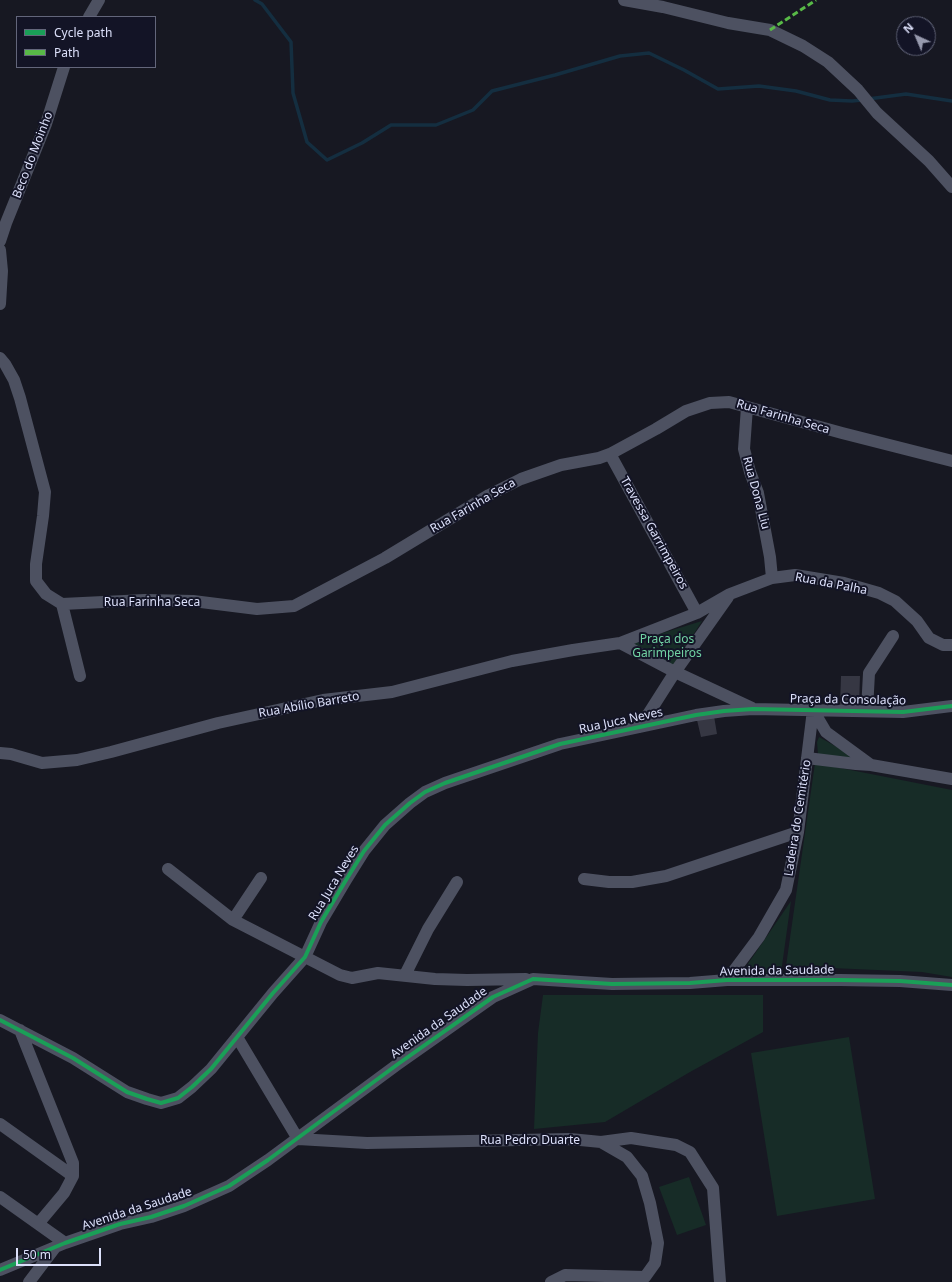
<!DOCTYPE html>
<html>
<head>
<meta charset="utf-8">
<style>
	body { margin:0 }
	#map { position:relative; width:952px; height:1282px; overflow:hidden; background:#171822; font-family:"Noto Sans",sans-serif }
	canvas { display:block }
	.legend { position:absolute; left:16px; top:16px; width:140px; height:52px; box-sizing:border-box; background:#131426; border:1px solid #63667b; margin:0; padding:5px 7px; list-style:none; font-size:12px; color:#dce0fa }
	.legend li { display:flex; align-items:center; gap:8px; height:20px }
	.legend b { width:20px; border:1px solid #63667b }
	.north { position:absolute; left:896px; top:16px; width:40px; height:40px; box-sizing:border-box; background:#131426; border:1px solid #63667b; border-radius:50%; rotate:316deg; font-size:11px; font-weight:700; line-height:16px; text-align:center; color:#dce0fa }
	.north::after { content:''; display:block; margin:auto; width:14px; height:18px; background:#979aae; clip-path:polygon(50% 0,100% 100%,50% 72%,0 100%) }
	.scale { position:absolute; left:16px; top:1248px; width:85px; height:18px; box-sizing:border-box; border:2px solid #dce0fa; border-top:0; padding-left:5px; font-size:12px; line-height:14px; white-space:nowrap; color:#dce0fa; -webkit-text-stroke:3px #131426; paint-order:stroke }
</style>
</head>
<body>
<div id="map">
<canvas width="952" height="1282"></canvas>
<ul class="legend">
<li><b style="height:5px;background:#1a9f57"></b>Cycle path</li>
<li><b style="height:5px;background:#58b947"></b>Path</li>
</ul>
<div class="north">N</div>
<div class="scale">50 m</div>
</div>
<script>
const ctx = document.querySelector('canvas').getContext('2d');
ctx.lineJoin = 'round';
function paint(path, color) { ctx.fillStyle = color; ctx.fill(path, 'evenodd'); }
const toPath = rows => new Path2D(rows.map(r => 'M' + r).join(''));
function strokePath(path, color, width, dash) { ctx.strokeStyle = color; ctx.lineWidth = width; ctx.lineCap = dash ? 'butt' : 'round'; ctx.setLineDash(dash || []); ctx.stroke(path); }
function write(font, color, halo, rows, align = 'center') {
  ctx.font = font + ' "Noto Sans",sans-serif'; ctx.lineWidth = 4; ctx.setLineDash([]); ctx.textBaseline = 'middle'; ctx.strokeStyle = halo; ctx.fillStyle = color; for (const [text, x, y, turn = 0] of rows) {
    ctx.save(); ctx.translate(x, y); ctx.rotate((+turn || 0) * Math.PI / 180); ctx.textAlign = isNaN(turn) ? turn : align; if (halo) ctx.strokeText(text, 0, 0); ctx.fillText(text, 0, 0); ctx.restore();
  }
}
paint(toPath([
	[702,621,673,666,630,643],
	[819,737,853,756,858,760,818,754,817,742],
	[815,763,952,790,952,977,922,972,786,966],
	[791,901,781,973,741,974],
	[543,995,763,995,763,1032,690,1072,605,1122,534,1129,538,1033],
	[849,1037,875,1199,777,1216,751,1053],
	[689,1177,706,1225,677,1235,659,1187]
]), '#172c27');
strokePath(toPath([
	[255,0,262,4,291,42,293,93,307,142,327,160,362,143,391,125,436,125,473,110,492,91,555,75,620,56,649,53,684,70,718,89,759,86,796,91,830,100,852,101,862,100],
	[868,99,906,94,952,101]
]), '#142e40', 3.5);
paint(toPath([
	[841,676,860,676,859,707,840,707],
	[714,716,717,734,701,737,697,720]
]), '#363743');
strokePath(toPath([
	[624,0,663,7,728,23,770,30,803,46,828,62,858,90,877,113,929,161,952,187],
	[89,17,99,0],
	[0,241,6,223,46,124,64,67],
	[0,250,2,271,0,304],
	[0,358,5,364,14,380,20,398,45,492,43,516,36,564,36,581,46,594,62,604],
	[747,407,744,449,750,472,758,493,770,557,772,578],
	[610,454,697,613],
	[62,604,145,600,193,601,257,609,294,606,385,558,489,495,521,479,561,465,599,458,610,454,656,429,686,411,710,403,729,402,842,433,952,461],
	[62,604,80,676],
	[620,643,675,672,752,708],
	[813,710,826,732,871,765,952,779],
	[867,710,869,673,893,636],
	[640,727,675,672,728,597],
	[0,753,11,754,42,763,77,760,111,752,218,723,323,700,392,692,512,661,573,650,620,643,697,613,730,594,772,578,795,575,844,583,879,593,895,601,917,621,929,638,943,645,952,645],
	[807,758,856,764,871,765],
	[168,869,233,920,340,975,352,978,378,973,435,979,467,980,526,979],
	[584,879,609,882,632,882,666,876,798,832],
	[233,920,261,878],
	[405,975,428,929,457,882],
	[727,980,759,937,786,890,798,832,813,710],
	[0,1020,73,1058,127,1092,147,1099,161,1103,178,1098,192,1087,211,1069,273,993,305,957,321,922,346,880,364,851,385,825,410,803,425,792,445,783,560,744,696,715,724,711,753,709,903,712,952,706],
	[20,1030,73,1163,73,1176,64,1193,38,1224],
	[237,1037,298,1139,367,1143,570,1139,601,1142,627,1157,642,1176,650,1203,658,1243,655,1263,645,1277,565,1275,551,1282],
	[0,1124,73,1176],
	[601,1142,631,1138,676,1145,690,1152,713,1188,720,1282],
	[0,1197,65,1243],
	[0,1270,65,1243,120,1224,151,1217,184,1206,229,1186,268,1160,398,1064,493,997,533,979,612,984,690,983,727,980,840,980,900,981,952,985],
	[29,1282,54,1249]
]), '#4d5161', 12);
strokePath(toPath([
	[770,30,816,0]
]), '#58b947', 3, [6, 3]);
strokePath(toPath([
	[0,1020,73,1058,127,1092,147,1099,161,1103,178,1098,192,1087,211,1069,273,993,305,957,321,922,346,880,364,851,385,825,410,803,425,792,445,783,560,744,696,715,724,711,753,709,903,712,952,706],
	[0,1270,65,1243,120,1224,151,1217,184,1206,229,1186,268,1160,398,1064,493,997,533,979,612,984,690,983,727,980,840,980,900,981,952,985]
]), '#1a9f57', 4);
write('12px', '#dce0fa', '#131426', [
	["Beco do Moinho",33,155,-69],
	["Rua Farinha Seca",783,417,16],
	["Rua Dona Liu",756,493,75],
	["Rua Farinha Seca",473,506,-30],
	["Travessa Garrimpeiros",654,533,61],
	["Rua da Palha",831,584,11],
	["Rua Farinha Seca",152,603],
	["Praça da Consolação",848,700,1],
	["Rua Abílio Barreto",309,705,-10],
	["Rua Juca Neves",621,721,-12],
	["Ladeira do Cemitério",798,818,-81],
	["Rua Juca Neves",334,883,-59],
	["Avenida da Saudade",777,971,-1],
	["Avenida da Saudade",439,1023,-35],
	["Rua Pedro Duarte",530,1141],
	["Avenida da Saudade",137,1209,-18]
]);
write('12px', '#71d2a3', '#131426', [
	["Praça dos",667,640],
	["Garimpeiros",667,654]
]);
</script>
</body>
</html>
